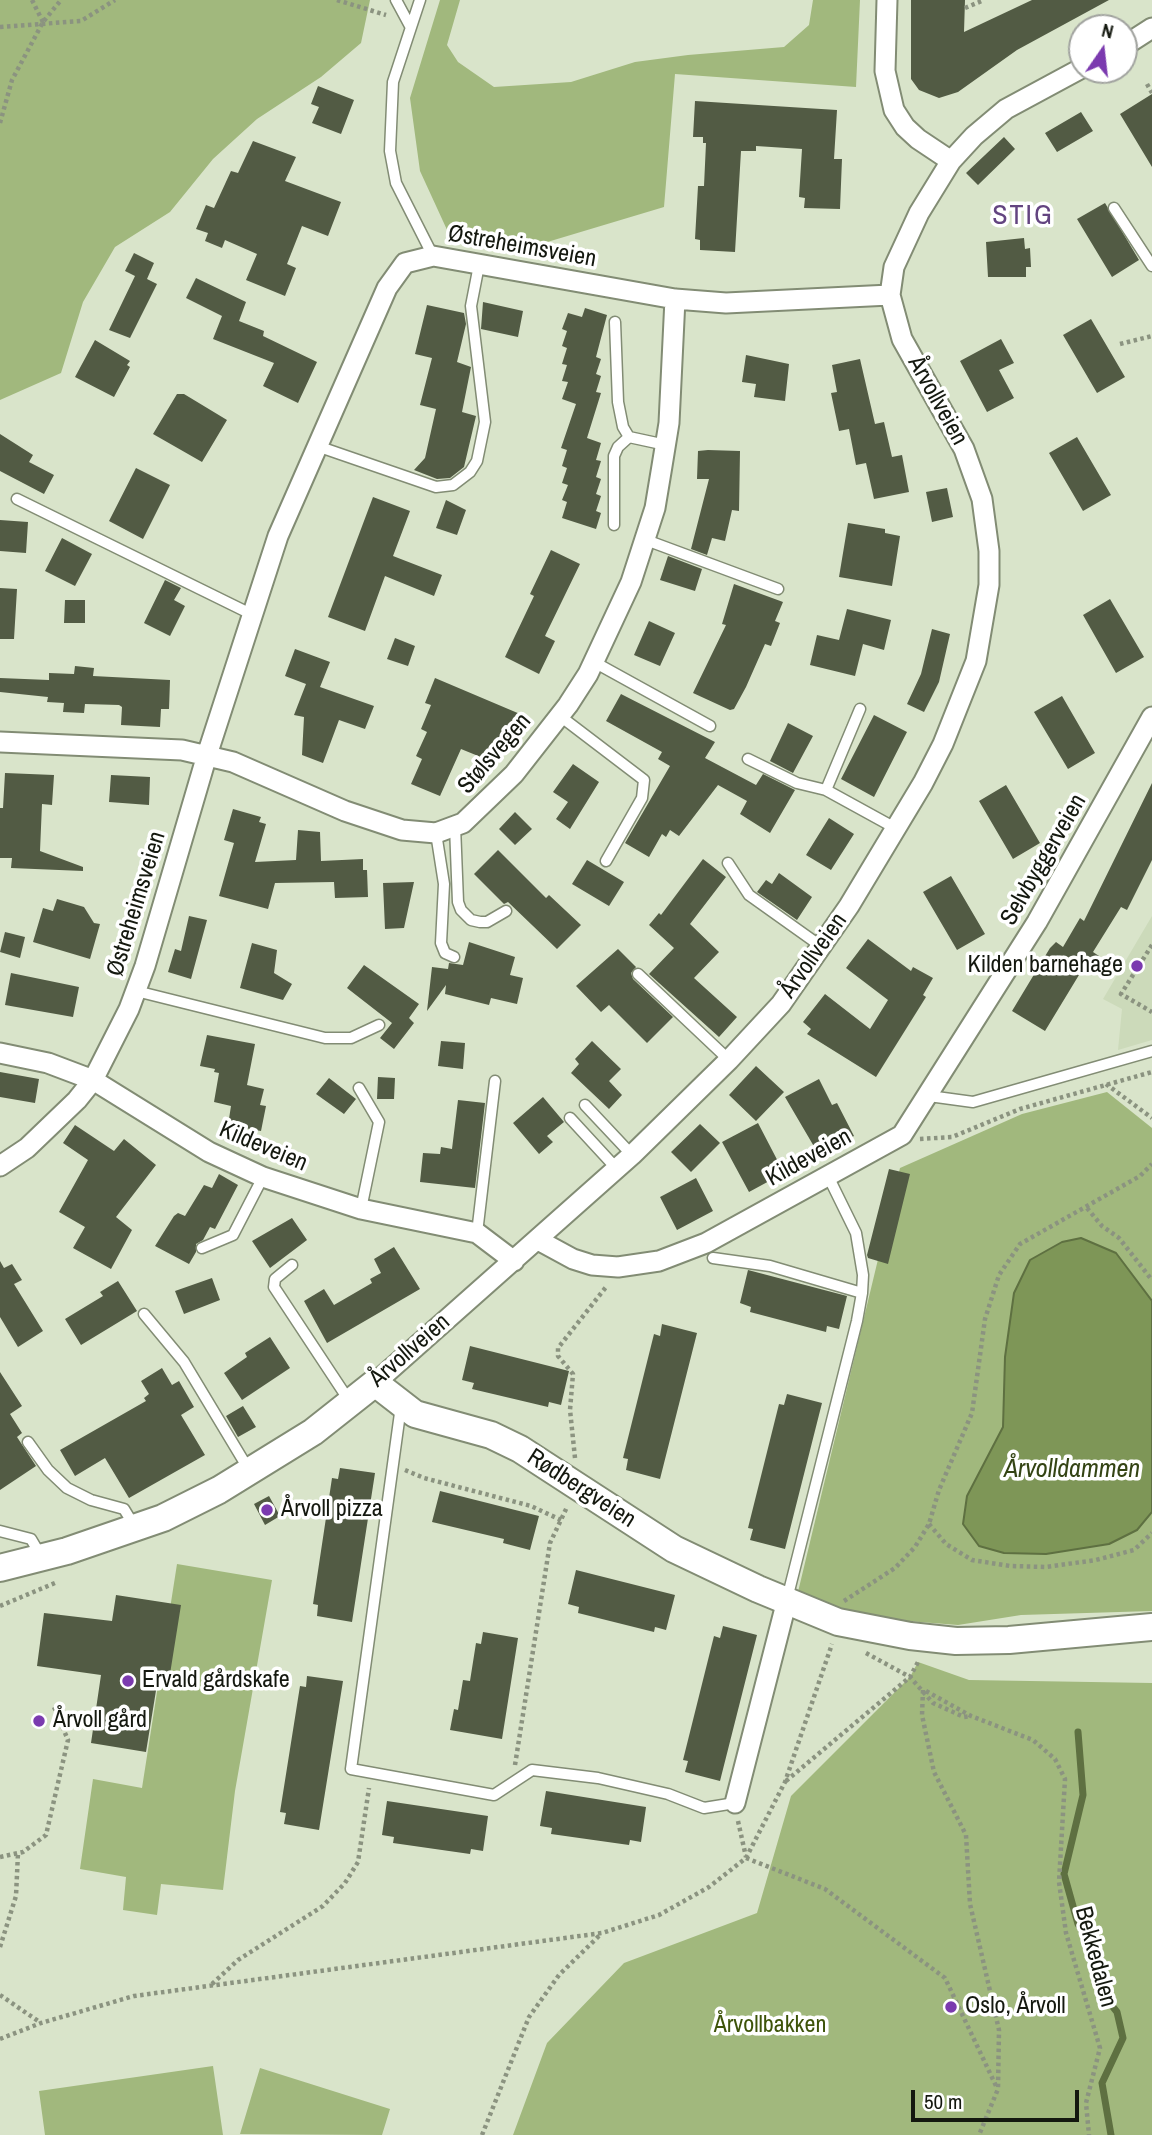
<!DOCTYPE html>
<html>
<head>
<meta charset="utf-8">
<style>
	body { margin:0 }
	#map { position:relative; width:1152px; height:2135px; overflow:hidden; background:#d9e4ca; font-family:"Archivo Narrow",sans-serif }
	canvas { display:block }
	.north { position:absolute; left:1068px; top:14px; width:70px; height:70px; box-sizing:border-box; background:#fff; border:2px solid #a1a39f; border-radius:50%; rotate:14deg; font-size:19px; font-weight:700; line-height:28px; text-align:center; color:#14180f }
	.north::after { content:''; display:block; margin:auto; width:24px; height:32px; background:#7b3aaf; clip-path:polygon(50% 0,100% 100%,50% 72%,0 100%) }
	.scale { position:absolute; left:911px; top:2090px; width:168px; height:32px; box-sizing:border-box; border:4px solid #14180f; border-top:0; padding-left:9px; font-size:21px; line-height:24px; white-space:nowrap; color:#14180f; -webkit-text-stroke:5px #fff; paint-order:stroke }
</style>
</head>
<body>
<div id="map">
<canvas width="1152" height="2135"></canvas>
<div class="north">N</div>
<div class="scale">50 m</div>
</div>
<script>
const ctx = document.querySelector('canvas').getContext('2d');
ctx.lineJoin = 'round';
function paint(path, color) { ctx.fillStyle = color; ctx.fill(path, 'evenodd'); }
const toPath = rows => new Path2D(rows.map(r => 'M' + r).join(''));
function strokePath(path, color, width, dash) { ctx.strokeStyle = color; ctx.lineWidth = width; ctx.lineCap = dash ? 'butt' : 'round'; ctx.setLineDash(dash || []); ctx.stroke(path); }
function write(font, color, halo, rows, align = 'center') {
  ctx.font = font + ' "Archivo Narrow",sans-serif'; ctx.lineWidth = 7; ctx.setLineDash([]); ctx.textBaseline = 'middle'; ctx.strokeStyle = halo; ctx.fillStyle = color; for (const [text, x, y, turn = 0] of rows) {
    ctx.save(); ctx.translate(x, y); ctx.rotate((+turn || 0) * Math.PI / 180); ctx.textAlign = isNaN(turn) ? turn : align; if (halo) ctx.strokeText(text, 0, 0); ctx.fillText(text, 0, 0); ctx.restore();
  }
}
paint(toPath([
	[1152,916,1152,1040,1118,1050,1122,1009,1103,999]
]), '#ccdaba');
paint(toPath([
	[0,0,370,0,361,43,321,77,257,119,213,159,170,212,115,247,83,302,61,373,0,400],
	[440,0,460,0,447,45,458,62,494,87,571,82,635,62,688,55,784,47,809,25,813,0,860,0,856,87,675,74,664,207,524,249,448,232,420,171,410,98],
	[1107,1092,1152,1128,1152,1611,1021,1615,958,1625,882,1619,797,1596,900,1168,1022,1114],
	[177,1564,272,1580,235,1791,223,1890,161,1884,157,1915,123,1910,126,1877,80,1869,93,1779,142,1788],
	[918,1662,969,1680,1152,1683,1152,2135,513,2135,547,2043,624,1963,757,1913,791,1796,910,1677],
	[213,2066,223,2135,45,2135,39,2091],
	[260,2068,390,2109,382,2135,240,2134]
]), '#a1b87d');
const water = toPath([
	[1081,1238,1116,1253,1152,1301,1152,1512,1137,1530,1109,1544,1046,1554,1004,1553,979,1546,963,1524,967,1496,1003,1427,1005,1357,1014,1293,1030,1260,1062,1242,1081,1238]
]);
paint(water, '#7e9657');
strokePath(water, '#5e7041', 2);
strokePath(toPath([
	[1078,1732,1083,1795,1064,1874,1078,1924,1100,1957,1100,1991,1117,2012,1123,2038,1102,2083,1111,2135]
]), '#5e7041', 7);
paint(toPath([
	[911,0,965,0,964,32,1032,0,1109,0,1017,50,958,92,939,98,919,90,911,79],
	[318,86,354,100,341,134,312,123,319,107,311,104],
	[1152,94,1152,167,1120,114],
	[695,101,837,110,834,159,842,159,840,209,804,208,805,198,799,197,802,149,756,146,756,151,741,151,735,252,700,250,700,240,695,239,698,186,704,186,706,143,703,143,703,137,693,137],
	[1081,112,1093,131,1057,152,1045,133],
	[1004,137,1015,149,978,185,966,173],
	[253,141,296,157,285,181,341,202,328,236,302,226,287,264,296,268,285,296,246,280,257,254,225,240,222,248,205,241,208,233,196,229,206,205,214,208,231,171,238,173],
	[1105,203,1139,260,1112,277,1077,219],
	[1024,238,1025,249,1030,248,1031,267,1026,267,1026,277,988,277,986,242],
	[134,253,154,263,147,279,157,284,130,338,109,330,135,276,125,271],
	[196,278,246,302,239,321,264,331,263,336,317,362,298,403,263,386,274,363,213,339,222,316,186,298],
	[483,302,523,311,518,337,481,329],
	[427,305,464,313,466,324,457,362,471,367,462,412,476,416,464,467,450,478,437,479,414,470,425,458,436,409,420,405,432,358,415,354],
	[585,308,607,315,596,357,601,359,596,374,601,376,596,392,601,393,587,438,601,443,596,460,601,461,596,477,601,479,596,494,601,496,596,511,601,513,596,529,562,518,567,502,562,500,568,485,562,483,567,468,562,466,567,450,561,448,576,404,562,399,568,382,562,381,567,365,562,364,567,348,562,346,567,331,562,329,568,313,582,317],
	[1091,319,1125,377,1097,393,1063,335],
	[1001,339,1014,363,999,370,1014,398,987,412,960,361],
	[95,340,130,361,127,365,130,367,114,397,75,377],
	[746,355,789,364,785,401,754,397,756,384,742,382],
	[860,359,875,424,884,422,892,457,902,455,909,492,874,499,866,463,856,465,849,429,839,431,831,393,837,392,832,365],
	[177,394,184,394,227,420,202,462,153,434],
	[0,434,33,455,29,462,54,475,44,494,0,471],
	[1077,437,1111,495,1083,511,1049,453],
	[708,450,740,451,739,511,732,510,725,541,712,538,707,555,691,549,709,479,697,479,698,451],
	[136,468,170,485,143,539,109,521],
	[947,488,953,517,932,522,926,492],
	[373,497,410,511,393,556,442,575,434,596,385,576,365,631,328,617],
	[446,500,466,510,457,535,436,528],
	[0,520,28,522,26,553,0,551],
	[848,523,885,529,885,533,900,536,892,586,839,577],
	[62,538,92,554,75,586,45,571],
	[551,550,580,564,545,636,555,641,539,674,505,657,534,596,530,594],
	[668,556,702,569,695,591,660,580],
	[165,580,181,588,174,600,185,606,170,636,144,623],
	[734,584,783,602,775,621,780,623,771,646,765,644,746,687,734,709,730,710,693,693,726,625,722,624],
	[0,588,17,589,14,639,0,639],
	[1110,599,1144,657,1116,673,1083,615],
	[65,600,85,600,85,623,64,623],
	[847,609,891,620,884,650,863,644,855,676,810,665,817,635,839,640],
	[649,621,675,633,660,666,634,655],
	[932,629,950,634,939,682,924,712,907,704,921,674],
	[395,638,415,646,408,666,387,659],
	[295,649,330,662,320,687,374,706,365,729,339,720,323,763,302,755,304,717,294,715,306,684,285,676],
	[75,666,94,668,93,676,170,680,169,709,161,709,160,727,121,725,122,707,119,705,85,704,84,713,63,712,64,703,47,702,48,697,0,692,0,678,49,680,49,673,74,674],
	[435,678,520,714,511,733,506,731,493,762,461,749,440,796,411,784,422,759,416,756,427,732,421,729,431,705,425,703],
	[621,694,715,742,705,758,756,785,763,774,795,790,770,833,740,814,747,801,718,785,679,836,670,830,666,837,662,834,649,857,625,843,670,766,658,759,662,752,606,721],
	[1062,696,1095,753,1068,769,1034,712],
	[874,715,907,732,874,797,841,779],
	[788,723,813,736,793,773,770,761],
	[573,764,599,782,570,829,556,819,568,802,553,792],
	[5,773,54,775,52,805,42,804,40,851,83,867,83,871,11,868,12,858,0,858,0,808,3,808],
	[111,775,150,777,149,805,109,802],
	[1152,783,1152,860,1127,910,1121,907,1093,952,1099,956,1088,973,1082,970,1045,1031,1012,1011,1050,948,1056,942,1063,947,1080,918,1084,921],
	[1006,785,1040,843,1013,859,979,801],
	[233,809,261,817,259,822,266,824,255,862,296,860,298,830,320,832,321,861,363,859,363,870,367,870,368,897,335,898,334,882,275,883,268,909,219,896,234,843,224,840],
	[515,812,532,829,515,845,499,829],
	[829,818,854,834,831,870,806,855],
	[498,850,546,898,549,895,581,925,557,949,508,902,504,904,474,874],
	[703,859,726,877,690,924,719,952,694,978,737,1017,719,1037,649,974,674,948,649,925,659,913,661,915],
	[587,860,624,882,609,906,572,884],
	[779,873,812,897,797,920,757,892,766,880,772,884],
	[951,876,985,934,957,950,923,892],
	[414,882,404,928,385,929,383,883],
	[57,899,84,907,94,923,100,924,90,959,33,942,43,908,53,911],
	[189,916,207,920,191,979,168,972,175,949,181,951],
	[5,932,25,937,20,958,0,952],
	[868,939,911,971,913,967,933,978,923,995,926,997,876,1077,807,1034,811,1029,803,1022,825,994,870,1029,888,1000,846,968],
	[469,942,515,957,510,975,523,978,517,1004,491,998,489,1005,445,994,446,985,427,1011,432,967,448,969,449,963,463,965],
	[252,943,277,950,274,973,292,984,283,1000,240,988],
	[618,949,636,967,631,973,633,979,673,1017,647,1043,609,1005,601,1012,576,986],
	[364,965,419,1004,409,1018,414,1023,394,1049,380,1038,392,1023,347,988],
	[11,973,79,987,73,1017,5,1005],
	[207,1035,255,1044,247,1085,264,1089,260,1105,266,1106,261,1131,228,1125,231,1106,214,1102,219,1073,214,1072,215,1069,200,1066],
	[441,1041,465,1043,463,1069,438,1066],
	[592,1041,621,1069,609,1081,622,1095,609,1109,571,1073,579,1064,575,1059],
	[756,1066,784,1092,756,1121,729,1095],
	[0,1072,39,1079,35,1103,0,1097],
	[378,1077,395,1078,394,1099,377,1099],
	[329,1078,356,1099,344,1114,316,1094],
	[819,1079,832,1105,837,1103,854,1136,819,1155,785,1097],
	[543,1097,564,1122,547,1136,553,1142,539,1154,513,1123],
	[458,1100,485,1103,475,1188,420,1182,423,1153,440,1154,441,1147,452,1149],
	[758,1123,784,1173,749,1192,722,1142],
	[700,1124,720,1143,691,1172,671,1152],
	[75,1125,114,1151,124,1139,156,1165,116,1217,132,1230,111,1269,73,1248,85,1227,59,1212,88,1160,63,1143],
	[889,1169,910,1174,888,1264,868,1258,867,1255],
	[219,1174,238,1185,215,1229,210,1227,203,1240,196,1244,196,1252,189,1264,155,1246,174,1216,178,1213,185,1216,204,1185,212,1188],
	[696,1178,713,1211,677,1230,660,1197],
	[292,1218,307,1240,270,1268,252,1241],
	[394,1247,420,1289,327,1343,304,1301,324,1289,334,1305,372,1283,370,1279,381,1273,374,1259],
	[0,1261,4,1268,12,1264,22,1280,14,1284,43,1331,18,1347,0,1317],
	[748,1270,847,1296,839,1329,827,1326,826,1332,750,1312,751,1307,740,1303],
	[212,1278,220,1300,184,1314,175,1291],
	[118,1281,137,1311,81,1345,65,1319,103,1296,100,1292],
	[662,1324,697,1333,660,1479,626,1470,628,1459,623,1458,654,1334,660,1336],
	[270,1337,290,1368,242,1400,224,1373,247,1357,245,1353],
	[470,1346,569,1371,561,1405,549,1402,548,1407,472,1389,474,1383,462,1380],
	[162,1368,172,1385,179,1381,194,1407,181,1415,205,1455,129,1498,105,1458,75,1476,60,1450,146,1401,144,1398,149,1394,141,1381],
	[0,1372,22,1406,10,1414,22,1433,17,1437,36,1466,0,1490],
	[787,1394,822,1403,785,1549,750,1540,753,1529,748,1528,779,1404,784,1405],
	[243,1406,256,1427,238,1437,226,1416],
	[340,1468,375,1473,352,1622,317,1616,318,1605,313,1604,332,1478,338,1479],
	[440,1491,539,1516,530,1550,503,1543,504,1539,432,1522],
	[269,1496,280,1516,265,1525,254,1504],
	[576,1570,675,1595,666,1630,655,1627,654,1632,578,1613,579,1607,568,1604],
	[116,1595,181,1605,170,1674,159,1672,146,1752,91,1743,101,1675,37,1666,44,1613,112,1621],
	[723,1626,757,1635,720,1781,685,1772,688,1761,683,1760,714,1636,720,1638],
	[483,1632,518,1638,502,1739,450,1730,454,1709,458,1710,463,1680,470,1681,476,1643,481,1644],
	[307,1676,343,1681,319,1830,284,1824,286,1813,280,1812,300,1686,306,1687],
	[546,1791,646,1807,641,1842,630,1840,629,1845,551,1834,552,1828,540,1826],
	[387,1801,488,1816,483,1851,471,1849,470,1854,393,1843,394,1837,382,1835]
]), '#525b44');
const lane = toPath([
	[396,0,410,26],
	[420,0,393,82,390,151,396,183,433,256],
	[1114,208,1152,266],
	[615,322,618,402,623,427,629,437],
	[317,446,436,487,453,485,470,472,477,461,485,422,471,306,479,265],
	[17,499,251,614],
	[614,525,614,456,618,447,629,437,666,445],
	[646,540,778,589],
	[594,662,710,726],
	[560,716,644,780,642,798,606,861],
	[748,759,797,783,826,790,897,829],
	[826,790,860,709],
	[455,826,458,902,461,910,471,920,480,922,487,922,506,911],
	[436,833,444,884,441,943,445,953,454,957],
	[728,863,749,895,822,947],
	[638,974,729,1060],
	[136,991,325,1038,351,1038,379,1025],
	[359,1088,379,1122,361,1209],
	[929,1096,973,1102,1152,1051],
	[585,1105,632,1155],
	[570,1118,617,1169],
	[828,1176,856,1233,863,1275,862,1293],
	[477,1233,495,1081],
	[202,1248,233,1235,263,1177],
	[713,1258,770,1266,862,1293,857,1321,787,1599],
	[292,1265,275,1279,274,1287,350,1402],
	[144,1314,184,1362,249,1470],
	[401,1406,351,1769,494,1795,532,1770,598,1778,668,1794,704,1808,735,1803],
	[28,1442,48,1470,67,1488,91,1500,124,1509,135,1527],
	[0,1531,31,1539,41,1556]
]);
const street = toPath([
	[887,0,885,71,894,110,905,127,918,139,951,161],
	[1124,46,1152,28],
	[0,742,182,750,233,762,345,811,402,830,436,833,463,823,514,774,568,705,588,674,631,582,655,508,662,466,669,423,675,299],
	[0,1053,48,1063,93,1080,209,1152,263,1177,361,1209,477,1233,514,1261],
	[0,1166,27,1148,77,1100,93,1080,129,1009,145,966,207,755,278,536,387,288,405,263,433,256,675,299,726,303,890,295],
	[538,1240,573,1259,592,1265,618,1267,659,1261,706,1243,902,1135,1037,922,1152,717],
	[375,1383,632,1155,729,1060,781,1004,849,906,923,783,943,744,976,661,989,585,989,551,982,499,964,449,902,339,890,295,894,267,919,213,951,161,974,136,1006,109,1082,68],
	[735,1803,787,1600]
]);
const secondary = toPath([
	[0,1568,67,1551,163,1518,219,1490,313,1432,375,1383,415,1414,491,1435,520,1449,674,1549,758,1589,838,1622,910,1636,956,1641,1009,1640,1152,1627]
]);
strokePath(lane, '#828c74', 13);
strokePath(street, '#828c74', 23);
strokePath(secondary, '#828c74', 30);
strokePath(toPath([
	[32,0,43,22],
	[337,0,386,15],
	[965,8,984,0],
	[0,27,81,21,115,0],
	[1147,84,1152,93],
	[0,123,12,80,43,22,61,0],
	[1120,344,1152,336],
	[1152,945,1121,994,1152,1012],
	[1106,1084,1152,1118],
	[920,1139,952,1137,1020,1109,1152,1072],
	[1087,1208,1102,1226,1119,1238,1152,1280],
	[575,1458,570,1410,573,1374,558,1356,558,1348,606,1287],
	[405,1470,424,1478,531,1506,561,1520],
	[929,1524,946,1544,972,1560,1010,1566,1046,1567,1096,1560,1134,1550,1152,1533],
	[844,1601,895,1568,915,1547,929,1524,939,1490,972,1413,985,1319,999,1275,1020,1244,1140,1176,1152,1164],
	[0,1606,55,1583],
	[866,1653,910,1677,933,1703,964,1717,971,1716],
	[923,1690,922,1715,934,1772,966,1835,970,1904,999,2030,998,2089,979,2135],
	[926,1691,971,1716,1033,1740,1055,1759,1065,1779,1059,1882,1066,1933,1100,2048,1086,2103,1089,2135],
	[515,1765,550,1543,567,1507],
	[786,1781,910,1677,918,1662],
	[738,1821,746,1857],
	[0,1857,23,1852,46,1835,68,1740,54,1707],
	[746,1858,825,1889,945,1978,997,2088],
	[0,1947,16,1896,18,1853],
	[212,1984,238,1960,323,1906,345,1883,358,1862,369,1788],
	[0,1995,41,2023],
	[0,2039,41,2023,134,1996,602,1933,659,1915,709,1887,746,1858,785,1782,832,1644],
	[482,2135,529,2017,559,1975,601,1934]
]), '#8b9380', 4.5, [3.5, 3.5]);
strokePath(lane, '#fff', 10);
strokePath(street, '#fff', 19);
strokePath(secondary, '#fff', 26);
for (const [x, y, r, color] of [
	[1137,966,7,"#7b3aaf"],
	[267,1510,7,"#7b3aaf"],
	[128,1681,7,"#7b3aaf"],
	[39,1721,7,"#7b3aaf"],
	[951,2007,7,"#7b3aaf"]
]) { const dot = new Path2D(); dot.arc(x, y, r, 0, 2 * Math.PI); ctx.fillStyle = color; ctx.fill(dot); strokePath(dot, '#fff', 2.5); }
write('24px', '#14180f', '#fff', [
	["Østreheimsveien",522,247,10],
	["Årvollveien",937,401,61],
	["Stølsvegen",495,754,-49],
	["Selvbyggerveien",1044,860,-60],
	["Østreheimsveien",137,904,-73],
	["Årvollveien",814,956,-55],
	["Kildeveien",263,1147,23],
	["Kildeveien",809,1158,-29],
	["Årvollveien",410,1351,-41],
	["Rødbergveien",581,1489,33],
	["Bekkedalen",1095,1957,75]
]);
write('24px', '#14180f', '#fff', [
	["Kilden barnehage",1123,966,"right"],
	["Årvoll pizza",281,1510],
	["Ervald gårdskafe",142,1681],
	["Årvoll gård",53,1721],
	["Oslo, Årvoll",965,2007]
], 'left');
write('24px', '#3d5309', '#fff', [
	["Årvollbakken",770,2026]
]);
write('italic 26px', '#344414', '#fff', [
	["Årvolldammen",1072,1470]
]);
ctx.letterSpacing = '2px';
write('28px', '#634480', '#fff', [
	["STIG",1023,216]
]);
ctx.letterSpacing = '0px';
</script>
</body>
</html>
